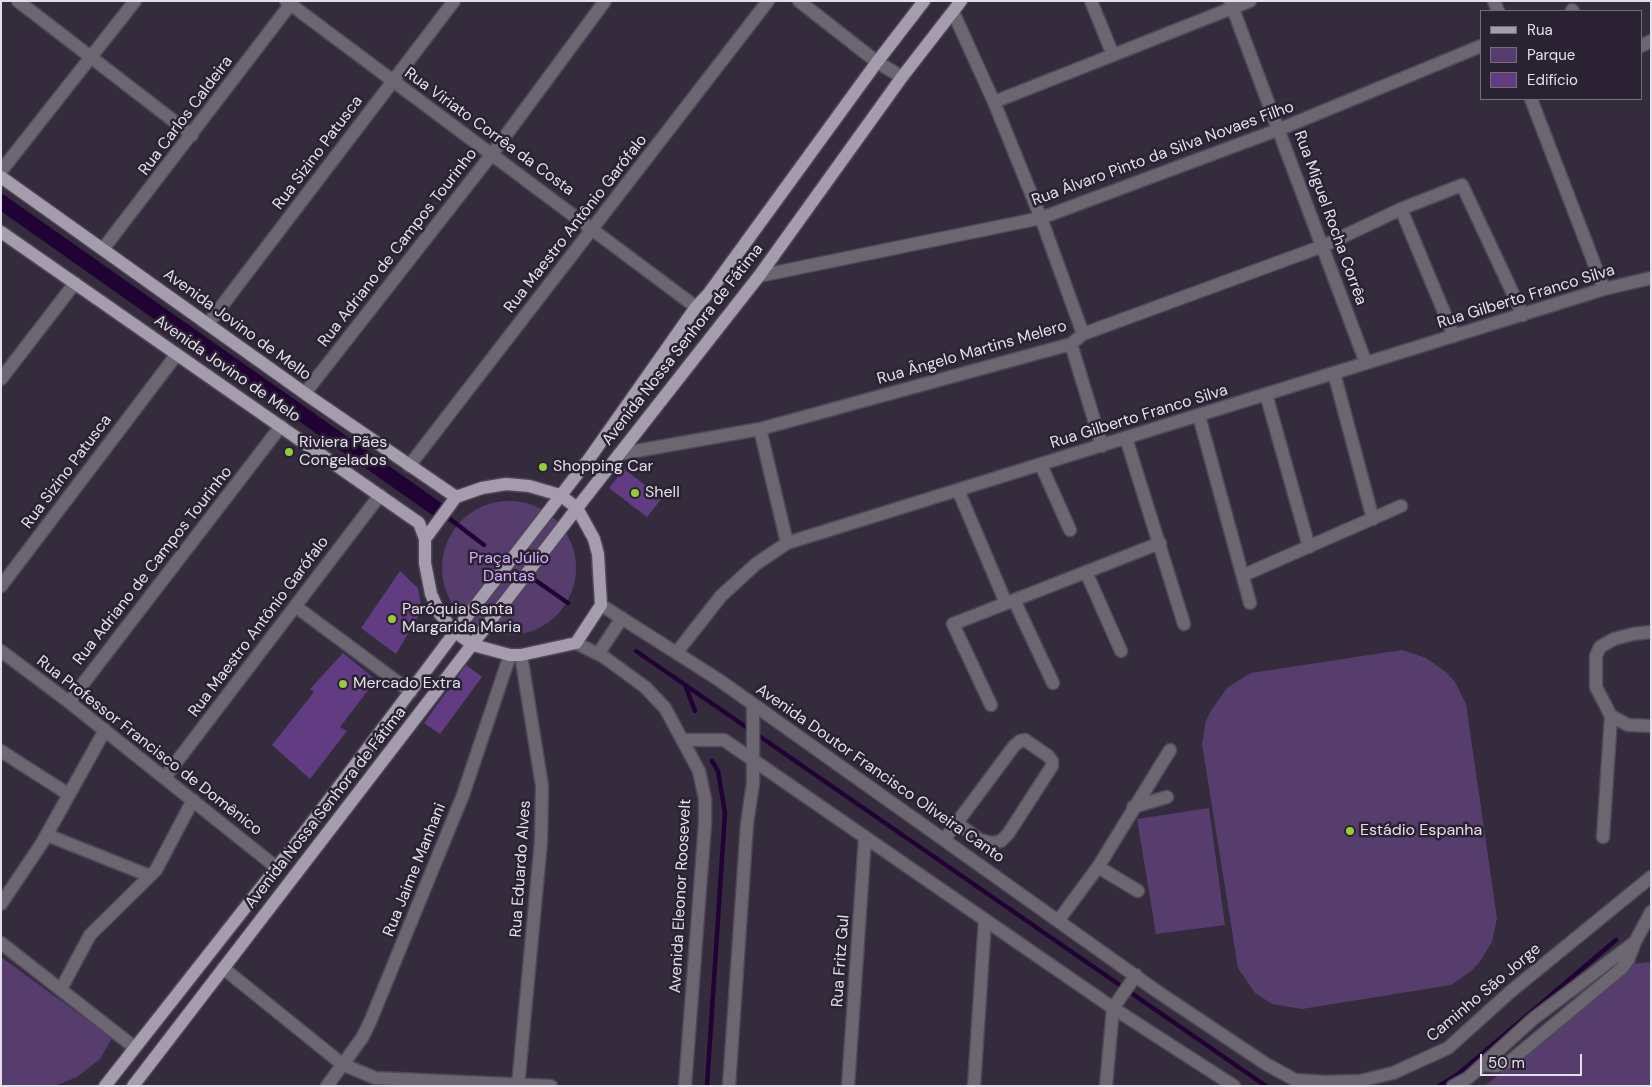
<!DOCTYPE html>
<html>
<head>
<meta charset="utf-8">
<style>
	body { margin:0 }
	#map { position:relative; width:1652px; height:1087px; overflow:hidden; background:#342b3d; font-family:"DM Sans",sans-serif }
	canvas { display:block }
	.frame { position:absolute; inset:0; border:2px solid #e4dfea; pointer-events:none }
	.legend { position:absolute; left:1480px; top:10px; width:162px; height:90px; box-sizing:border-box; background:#2a2232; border:1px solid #746e7c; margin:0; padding:6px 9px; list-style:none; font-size:15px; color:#e4dfea }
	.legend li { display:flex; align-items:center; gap:10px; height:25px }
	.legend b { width:25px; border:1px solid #746e7c }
	.scale { position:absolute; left:1480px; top:1054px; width:102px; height:22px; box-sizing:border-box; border:2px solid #e4dfea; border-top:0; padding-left:6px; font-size:15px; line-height:18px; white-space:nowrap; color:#e4dfea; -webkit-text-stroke:4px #2a2232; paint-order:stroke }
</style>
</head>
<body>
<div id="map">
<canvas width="1652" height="1087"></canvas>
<div class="frame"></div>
<ul class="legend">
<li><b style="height:6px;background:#a59cae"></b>Rua</li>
<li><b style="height:14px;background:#573d6e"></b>Parque</li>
<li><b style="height:14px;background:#623c82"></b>Edifício</li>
</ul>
<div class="scale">50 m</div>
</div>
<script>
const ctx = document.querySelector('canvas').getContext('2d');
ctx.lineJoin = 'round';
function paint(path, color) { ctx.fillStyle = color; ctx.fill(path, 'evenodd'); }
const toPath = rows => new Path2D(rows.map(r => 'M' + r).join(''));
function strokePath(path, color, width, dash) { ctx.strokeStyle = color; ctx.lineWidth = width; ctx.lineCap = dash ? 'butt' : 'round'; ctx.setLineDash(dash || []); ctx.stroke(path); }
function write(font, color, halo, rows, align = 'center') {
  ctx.font = font + ' "DM Sans",sans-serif'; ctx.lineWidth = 5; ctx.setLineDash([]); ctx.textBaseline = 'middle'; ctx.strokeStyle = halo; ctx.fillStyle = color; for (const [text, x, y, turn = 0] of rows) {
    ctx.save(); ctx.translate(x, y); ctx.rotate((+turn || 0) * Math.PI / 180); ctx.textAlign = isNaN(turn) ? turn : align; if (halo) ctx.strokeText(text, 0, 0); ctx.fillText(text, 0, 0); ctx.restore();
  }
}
paint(toPath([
	'442 568a67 67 0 1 1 134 0a67 67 0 1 1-134 0Z',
	[1402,650,1426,658,1446,672,1455,682,1466,704,1497,918,1492,942,1479,963,1471,971,1451,985,1302,1009,1272,1004,1255,993,1238,968,1202,744,1206,721,1212,709,1228,687,1251,673],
	[1209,808,1225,925,1156,934,1137,819],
	[1,957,112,1038,100,1059,77,1077,57,1085,1,1086],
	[1651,962,1651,1086,1485,1086,1632,964]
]), '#573d6e');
strokePath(toPath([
	[446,516,484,545],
	[535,580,568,603],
	[636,651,1266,1086],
	[686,687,695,711],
	[707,1086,725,813,718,771,712,761],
	[1439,1086,1457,1075,1616,940]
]), '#200234', 4.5);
strokePath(toPath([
	[1,202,441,512]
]), '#200234', 15);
paint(toPath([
	[624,469,662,498,647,517,609,488],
	[400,571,418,588,422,610,396,654,361,628],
	[343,653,376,680,340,727,347,731,310,779,272,745,314,692,310,689],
	[466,665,482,677,440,734,424,723]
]), '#623c82');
const minor = toPath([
	[18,1,192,135],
	[286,1,696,307],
	[799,1,877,62,902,77],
	[1091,1,1113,55],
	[1230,1,1366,363],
	[1494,1,1498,11],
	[1572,10,1573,11],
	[953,12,994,102,1041,218,1083,334],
	[1641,46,1651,41],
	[1531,99,1604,289],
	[994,102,1250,1],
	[1,171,135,1],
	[103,249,293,1],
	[759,276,1041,218,1280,129,1481,46],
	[208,324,454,1],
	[1454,336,1401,209,1462,185,1523,315],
	[1071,344,1102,446],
	[1334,373,1373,519],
	[1,379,75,283],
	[305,393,492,154,605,1],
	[1266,394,1309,547],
	[1199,416,1250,603],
	[760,429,787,543],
	[1126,438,1184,624],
	[619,454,760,429,1071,344,1083,334,1323,246,1401,209],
	[1041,465,1070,530],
	[409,466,768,1],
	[958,490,1006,603],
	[1086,572,1121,651],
	[1244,575,1401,506],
	[1,586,177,354],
	[1014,600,1053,683],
	[601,605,719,680,1158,992,1266,1064,1295,1080,1325,1082,1360,1081,1393,1073,1448,1048,1510,992,1651,877],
	[295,606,411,692],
	[1651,632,1633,634,1614,639,1600,647,1596,656,1596,687,1611,716,1628,725,1651,726],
	[576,643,604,657,645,687,665,708,699,771,705,799,705,823,685,1086],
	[1,651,69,702,276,867],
	[677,652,721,596,756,564,787,543,1604,289,1651,278],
	[598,654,622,618],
	[69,702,281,426],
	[991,705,953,624,1160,543],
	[684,740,724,740,1113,1008,1234,1086],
	[1,751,68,794],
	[165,777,380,495],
	[1133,807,1167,797],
	[47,835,150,876],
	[1603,837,1611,716],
	[944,840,1014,746,1020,741,1025,740,1048,756,1052,761,1052,766,1008,834,1001,841,992,843,980,840,957,823],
	[1098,867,1138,891],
	[1,904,42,843,105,730],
	[1058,921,1098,867,1170,750],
	[1,943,134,1047],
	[223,968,342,1064,375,1078,551,1086],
	[61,989,90,935,156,870,193,800],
	[1113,1008,1136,975],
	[1483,1065,1497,1066,1509,1062,1622,968,1628,960,1635,942],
	[327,1086,362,1038,370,1022,463,795,510,655],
	[518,1086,541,841,542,786,521,655],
	[729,1086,747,824,753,783,753,705],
	[848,1086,865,838],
	[974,1086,985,920],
	[1106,1086,1113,1008],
	[1453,1086,1468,1078,1533,1019,1635,942,1651,912]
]);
const major = toPath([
	[1,177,310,397,456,497],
	[1,232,419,523,425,539,425,563,431,594,440,614,455,632,473,645,510,655,521,655,576,643,601,605,598,554,594,539,577,508,560,495,529,486,506,484,482,488,456,497],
	[425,539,456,497],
	[105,1086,304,833,455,632,589,459,696,307,709,293,877,62,924,1],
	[133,1086,577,508,759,276,902,77,961,1]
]);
strokePath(minor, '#504859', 15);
strokePath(major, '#504859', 15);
strokePath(minor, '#6b666f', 12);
strokePath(major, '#a59cae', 12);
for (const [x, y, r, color] of [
	[289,452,5,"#97cc38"],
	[543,467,5,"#97cc38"],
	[635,493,5,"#97cc38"],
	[392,619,5,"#97cc38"],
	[343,684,5,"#97cc38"],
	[1350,831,5,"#97cc38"]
]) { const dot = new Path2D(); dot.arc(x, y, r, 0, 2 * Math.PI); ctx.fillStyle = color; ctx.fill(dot); strokePath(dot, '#2a2232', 2); }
write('16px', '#e4dfea', '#2a2232', [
	["Rua Carlos Caldeira",186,116,-53],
	["Rua Viriato Corrêa da Costa",489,132,36],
	["Rua Sizino Patusca",318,153,-53],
	["Rua Álvaro Pinto da Silva Novaes Filho",1163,154,-20],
	["Rua Miguel Rocha Corrêa",1330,218,70],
	["Rua Maestro Antônio Garófalo",576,224,-52],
	["Rua Adriano de Campos Tourinho",398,248,-52],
	["Rua Gilberto Franco Silva",1526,297,-17],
	["Avenida Jovino de Mello",237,325,36],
	["Avenida Nossa Senhora de Fátima",683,345,-52],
	["Rua Ângelo Martins Melero",972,353,-16],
	["Avenida Jovino de Melo",227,369,35],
	["Rua Gilberto Franco Silva",1139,417,-17],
	["Rua Sizino Patusca",67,472,-53],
	["Rua Adriano de Campos Tourinho",153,566,-52],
	["Rua Maestro Antônio Garófalo",259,627,-53],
	["Rua Professor Francisco de Domênico",149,746,38],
	["Avenida Doutor Francisco Oliveira Canto",880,774,35],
	["Avenida Nossa Senhora de Fátima",326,808,-52],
	["Rua Eduardo Alves",521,869,-86],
	["Rua Jaime Manhani",415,870,-68],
	["Avenida Eleonor Roosevelt",681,896,-87],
	["Rua Fritz Gul",841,961,-86],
	["Caminho São Jorge",1484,993,-40]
]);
write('16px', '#e4dfea', '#2a2232', [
	["Riviera Pães",299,443],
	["Congelados",299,461],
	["Shopping Car",553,467],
	["Shell",645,493],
	["Paróquia Santa",402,610],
	["Margarida Maria",402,628],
	["Mercado Extra",353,684],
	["Estádio Espanha",1360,831]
], 'left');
write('16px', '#d7aefe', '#2a2232', [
	["Praça Júlio",509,559],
	["Dantas",509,577]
]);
</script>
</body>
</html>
